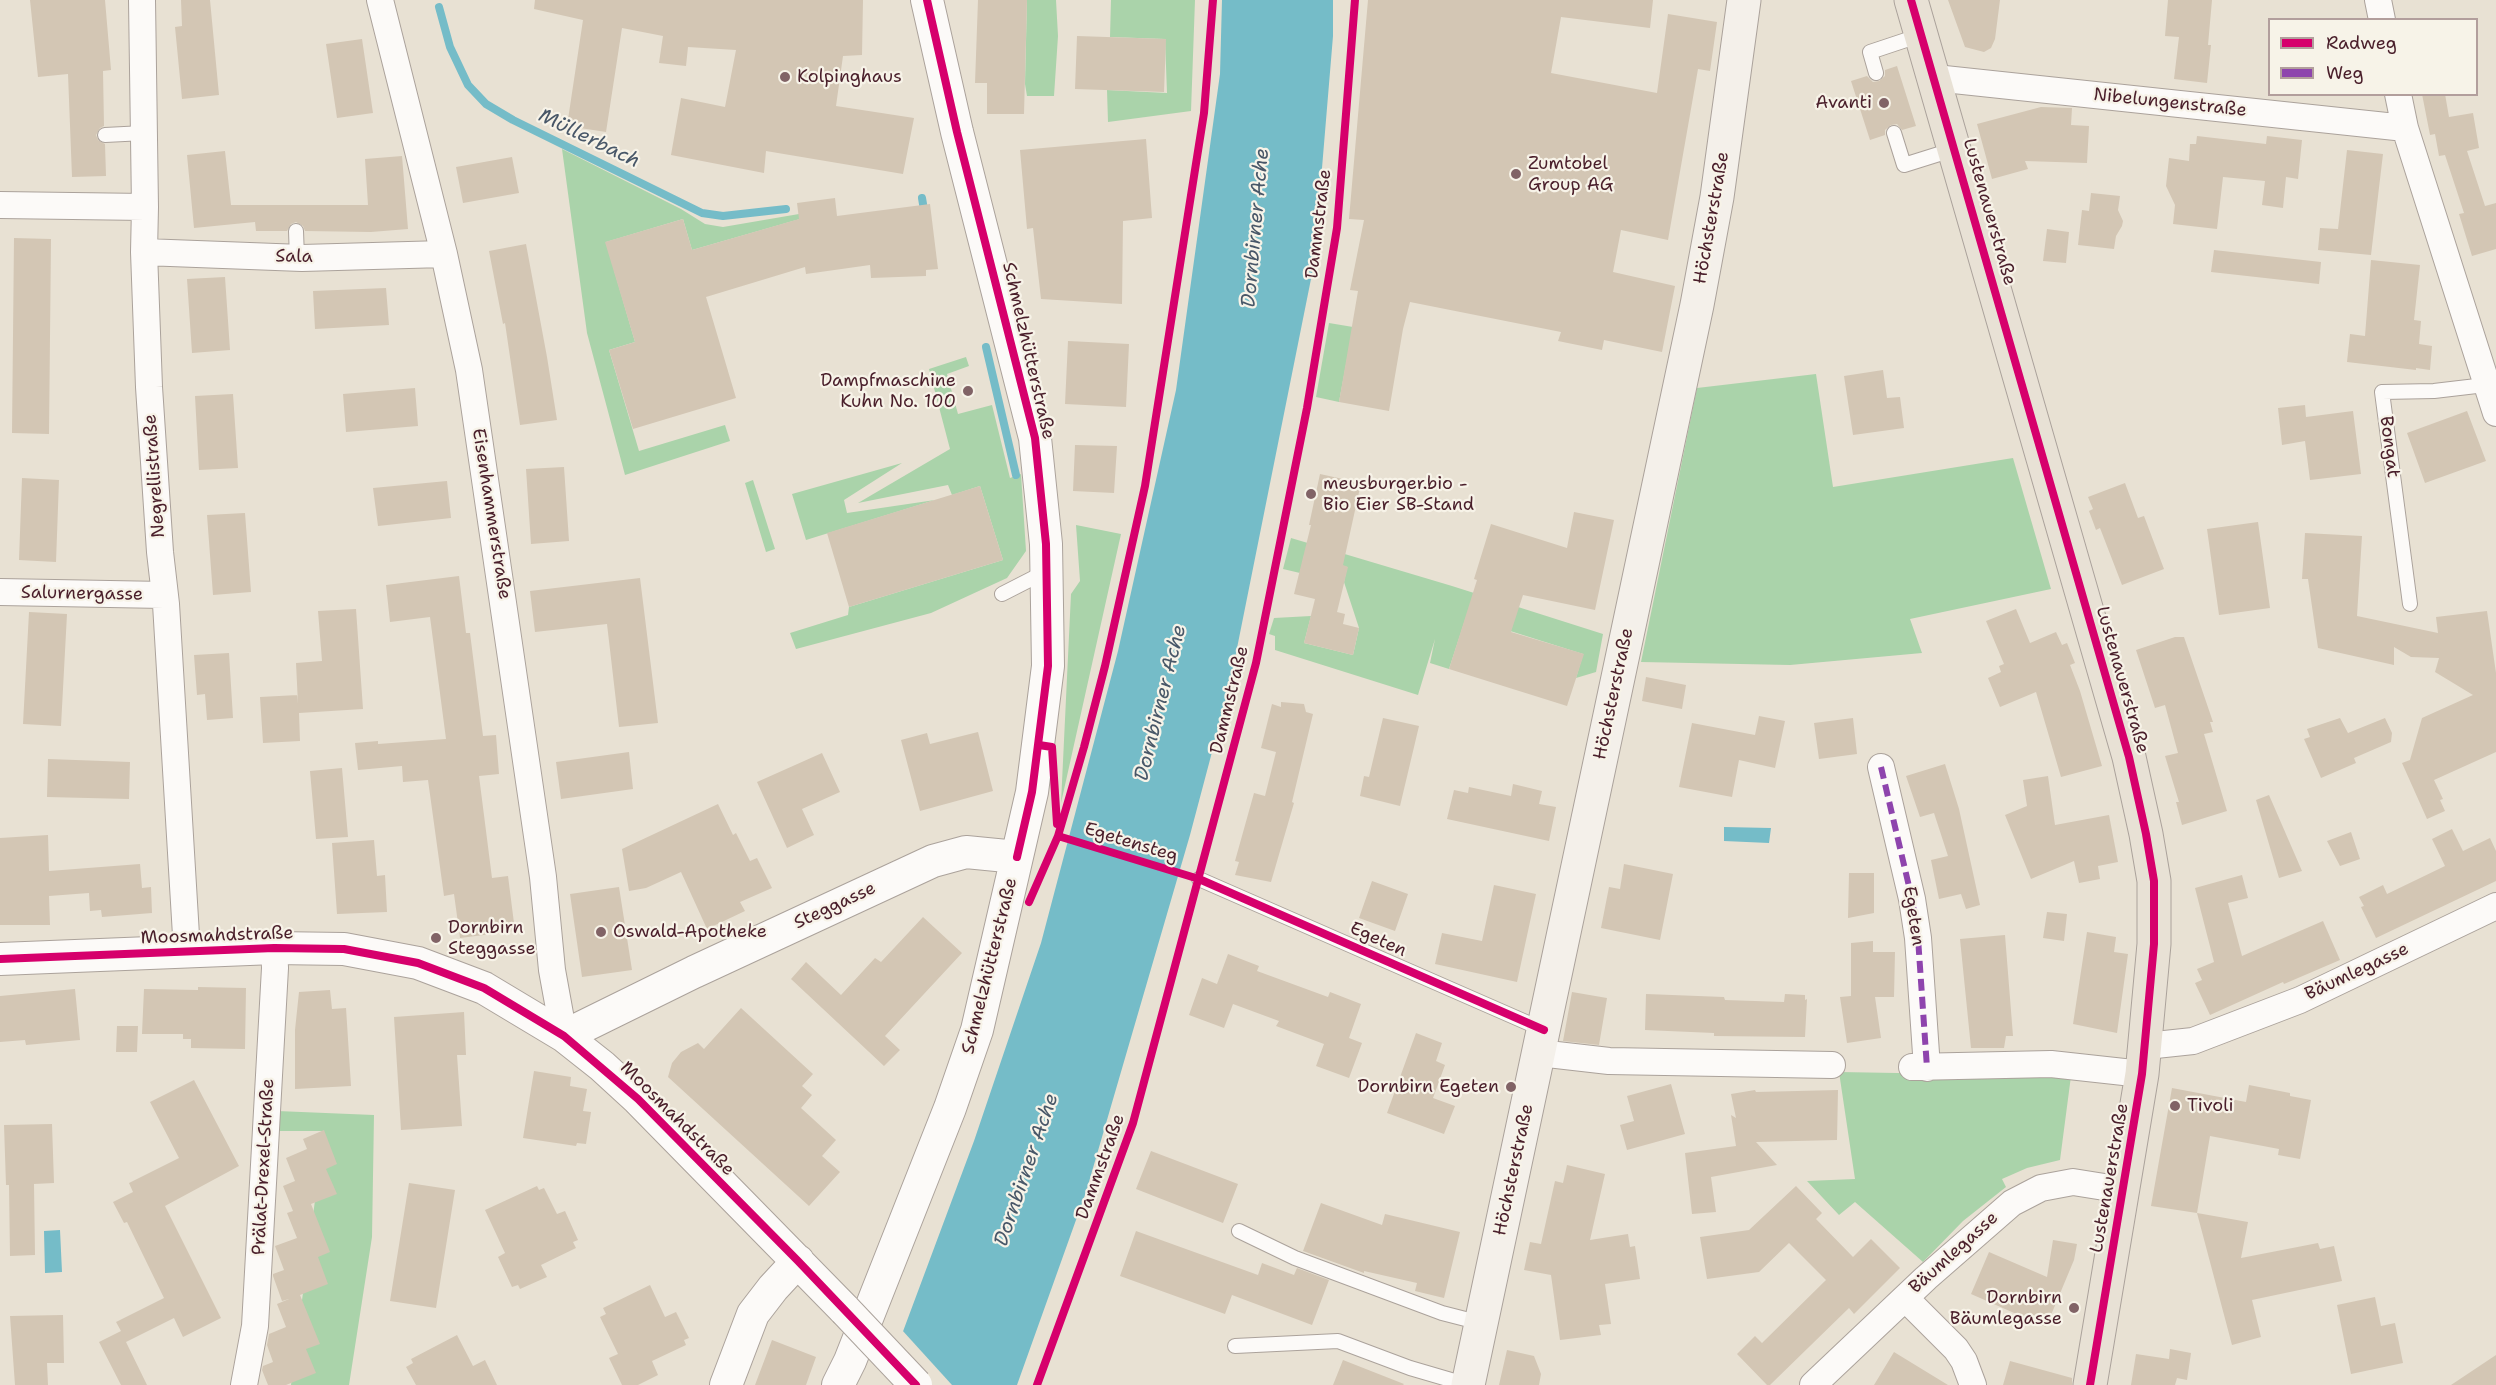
<!DOCTYPE html>
<html>
<head>
<meta charset="utf-8">
<style>
	body { margin:0 }
	#map { position:relative; width:2496px; height:1385px; overflow:hidden; background:#e8e1d3; font-family:"Shantell Sans",sans-serif }
	canvas { display:block }
	.legend { position:absolute; left:2268px; top:18px; width:210px; height:78px; box-sizing:border-box; background:#f7f3e8; border:2px solid #b29e9c; margin:0; padding:8px 10px; list-style:none; font-size:18px; color:#4a1f2b }
	.legend li { display:flex; align-items:center; gap:12px; height:30px }
	.legend b { width:30px; border:2px solid #b29e9c }
</style>
</head>
<body>
<div id="map">
<canvas width="2496" height="1385"></canvas>
<ul class="legend">
<li><b style="height:8px;background:#d6006c"></b>Radweg</li>
<li><b style="height:8px;background:#8e44ad"></b>Weg</li>
</ul>
</div>
<script>
const ctx = document.querySelector('canvas').getContext('2d');
ctx.lineJoin = 'round';
function paint(path, color) { ctx.fillStyle = color; ctx.fill(path, 'evenodd'); }
const toPath = rows => new Path2D(rows.map(r => 'M' + r).join(''));
function strokePath(path, color, width, dash) { ctx.strokeStyle = color; ctx.lineWidth = width; ctx.lineCap = dash ? 'butt' : 'round'; ctx.setLineDash(dash || []); ctx.stroke(path); }
function write(font, color, halo, rows, align = 'center') {
  ctx.font = font + ' "Shantell Sans",sans-serif'; ctx.lineWidth = 4.5; ctx.setLineDash([]); ctx.textBaseline = 'middle'; ctx.strokeStyle = halo; ctx.fillStyle = color; for (const [text, x, y, turn = 0] of rows) {
    ctx.save(); ctx.translate(x, y); ctx.rotate((+turn || 0) * Math.PI / 180); ctx.textAlign = isNaN(turn) ? turn : align; if (halo) ctx.strokeText(text, 0, 0); ctx.fillText(text, 0, 0); ctx.restore();
  }
}
paint(toPath([
	[1027,0,1056,0,1058,36,1054,96,1027,96,1025,84],
	[1111,0,1195,0,1191,111,1108,122,1107,90,1167,93,1165,39,1110,37],
	[562,149,681,209,705,224,723,227,799,214,800,219,692,250,683,219,606,242,635,342,609,350,639,451,725,425,730,441,625,475,587,333],
	[1329,323,1353,327,1339,402,1316,397],
	[966,357,969,366,947,374,958,414,992,405,1010,478,1021,474,1026,551,1007,578,931,613,796,649,790,633,848,615,849,607,1003,560,980,486,952,495,948,485,858,503,950,449,929,369],
	[1816,374,1833,487,2013,458,2051,589,1910,619,1922,653,1790,665,1641,662,1697,388],
	[902,463,844,500,847,513,935,500,806,540,792,494],
	[753,480,775,549,766,552,745,483],
	[1076,525,1121,534,1061,803,1071,594,1080,581],
	[1291,538,1452,586,1603,634,1596,672,1576,678,1583,654,1466,617,1449,669,1430,663,1435,639,1418,695,1275,650,1275,636,1269,634,1274,618,1311,616,1304,643,1353,655,1359,628,1344,582,1347,567,1304,556,1300,573,1283,569],
	[1839,1072,2071,1076,2060,1160,2027,1168,2002,1179,2006,1187,1963,1221,1923,1262,1855,1202,1839,1215,1807,1181,1855,1179],
	[277,1111,374,1115,372,1237,349,1385,291,1385,324,1131,277,1131]
]), '#aad3aa');
paint(toPath([
	[1222,0,1333,0,1333,36,1314,264,1229,688,1190,835,1086,1192,1017,1385,883,1385,974,1141,1041,943,1118,651,1176,390,1220,74],
	[1724,827,1771,828,1769,843,1724,841],
	[60,1230,62,1272,45,1273,44,1231]
]), '#75bcc8');
paint(toPath([
	[902,1330,952,1385,881,1385]
]), '#e8e1d3');
strokePath(toPath([
	[439,7,450,47,468,85,486,104,513,120,702,213,723,216,786,209],
	[922,198,925,216],
	[986,347,1016,475]
]), '#75bcc8', 8);
paint(toPath([
	[30,0,105,0,111,70,103,71,104,126,100,128,96,135,98,140,105,144,106,176,72,177,68,74,38,77],
	[181,0,210,0,219,95,182,99,175,27,182,26],
	[535,0,863,0,862,55,843,56,836,106,914,118,903,174,766,151,764,173,671,155,681,98,725,107,736,50,688,47,686,66,659,63,663,36,622,28,606,132,567,126,583,20,534,9],
	[978,0,1027,0,1024,114,987,114,987,83,975,83],
	[1368,0,1653,0,1650,28,1561,17,1551,73,1657,93,1668,14,1717,22,1710,71,1698,69,1668,240,1621,230,1613,272,1675,286,1662,352,1604,340,1602,350,1558,341,1561,332,1410,302,1403,329,1389,411,1339,402,1358,291,1350,290,1364,220,1349,219],
	[1948,0,2000,0,1995,39,1991,48,1984,52,1965,47],
	[2168,0,2212,0,2208,45,2211,45,2207,83,2174,79,2179,37,2165,36],
	[1077,36,1166,39,1164,92,1075,89],
	[362,39,373,113,337,118,326,44],
	[1897,66,1916,126,1902,130,1897,124,1891,125,1885,130,1885,135,1870,140,1851,81,1867,76,1873,82,1879,81,1885,76,1885,70],
	[2422,94,2445,94,2449,117,2473,113,2479,148,2467,151,2485,206,2496,203,2496,249,2472,256,2459,214,2464,213,2445,155,2439,156,2435,134,2430,135],
	[2041,107,2072,108,2071,125,2089,126,2087,163,2025,161,2028,169,1992,179,1977,124],
	[2197,136,2266,144,2267,136,2302,140,2298,179,2286,177,2283,208,2262,205,2265,181,2223,177,2217,229,2173,224,2175,205,2166,186,2169,158,2189,161,2190,144,2196,144],
	[1146,139,1152,218,1123,221,1122,304,1041,299,1033,228,1027,229,1020,150],
	[2347,150,2383,154,2371,255,2318,250,2320,228,2338,229],
	[225,151,231,205,368,205,365,159,402,156,408,229,371,232,305,231,303,226,296,222,291,224,287,231,256,231,255,222,194,228,187,155],
	[512,157,519,193,463,203,456,167],
	[2091,193,2120,196,2118,210,2123,221,2122,226,2116,236,2114,249,2078,245,2082,210,2089,211],
	[835,198,837,216,930,204,938,269,926,270,926,276,871,278,870,265,806,274,805,267,706,297,736,398,633,429,609,350,635,342,605,242,683,219,692,250,799,219,797,203],
	[2047,229,2069,232,2066,263,2043,261],
	[14,238,51,239,49,434,12,433],
	[526,244,547,357,557,420,520,425,505,323,503,324,489,251],
	[2214,250,2321,262,2319,284,2211,272],
	[2371,260,2420,265,2414,320,2421,321,2419,344,2432,346,2430,370,2416,368,2416,370,2347,362,2350,334,2365,336],
	[225,277,230,350,192,353,187,279],
	[386,288,389,325,315,329,313,291],
	[1068,341,1129,344,1126,407,1065,404],
	[1883,370,1887,398,1900,397,1904,428,1853,435,1844,376],
	[415,388,418,426,346,432,343,394],
	[233,394,238,468,199,470,195,396],
	[2305,405,2306,417,2353,411,2361,474,2310,480,2305,441,2282,445,2278,408],
	[2467,411,2486,461,2425,483,2407,433],
	[1075,445,1117,446,1114,493,1073,491],
	[564,467,569,541,531,544,526,469],
	[1320,474,1361,483,1343,565,1348,567,1337,612,1345,614,1343,624,1359,628,1353,655,1304,643,1315,599,1294,594,1311,525,1309,525],
	[22,478,59,480,56,562,19,560],
	[447,481,451,518,378,526,373,488],
	[2125,483,2138,518,2144,516,2164,569,2122,585,2100,528,2096,530,2089,511,2093,509,2088,497],
	[980,486,1003,560,849,607,827,533],
	[1574,512,1614,520,1595,610,1523,595,1511,632,1584,654,1567,706,1449,669,1477,580,1474,579,1491,524,1567,548],
	[245,513,251,592,213,595,207,515],
	[2258,522,2270,608,2219,615,2207,529],
	[2305,533,2362,536,2357,616,2438,633,2436,617,2487,611,2496,673,2496,752,2434,780,2443,799,2440,800,2445,811,2427,819,2402,763,2410,760,2422,718,2473,695,2435,672,2439,658,2411,657,2394,647,2394,665,2318,648,2308,579,2302,579],
	[459,576,466,633,470,633,483,736,496,735,499,774,479,776,492,878,508,876,515,931,460,938,454,894,444,896,428,780,403,782,402,766,358,770,355,743,378,741,378,744,446,739,430,617,390,622,386,585],
	[640,578,658,723,619,727,607,624,535,632,530,591],
	[356,609,363,709,299,713,300,741,263,743,260,697,298,695,298,704,296,663,322,661,318,611],
	[2016,609,2030,643,2056,632,2062,645,2067,643,2075,663,2070,665,2080,691,2102,766,2061,777,2036,692,2000,707,1988,678,2001,672,1999,666,2004,664,1986,621],
	[29,612,67,614,61,726,23,724],
	[2175,637,2184,637,2213,722,2210,722,2213,732,2204,734,2227,811,2182,825,2176,802,2179,802,2165,756,2178,753,2165,705,2155,708,2136,650],
	[229,653,233,718,207,720,205,694,197,695,194,655],
	[1646,677,1686,685,1682,709,1642,701],
	[1281,702,1304,704,1306,712,1313,714,1292,802,1294,803,1271,882,1235,875,1239,862,1235,861,1254,793,1265,796,1276,752,1261,748,1272,704,1281,707],
	[1759,716,1785,721,1775,768,1739,760,1732,797,1679,787,1692,723,1755,735],
	[1383,718,1419,726,1400,806,1360,796,1364,776,1369,777],
	[1853,718,1857,754,1819,759,1814,723],
	[2340,718,2348,733,2385,718,2392,733,2391,742,2354,758,2356,763,2321,778,2304,739,2310,737,2307,729],
	[978,732,993,791,920,811,901,740,927,733,930,744],
	[629,752,633,789,561,799,556,762],
	[822,753,840,792,802,809,814,835,787,848,757,782],
	[48,759,130,762,129,799,47,797],
	[1945,764,1959,809,1980,905,1966,909,1961,894,1939,899,1931,860,1948,856,1934,813,1920,817,1906,776],
	[342,768,348,837,316,839,310,771],
	[2048,776,2055,825,2109,815,2118,862,2098,866,2100,879,2079,883,2074,861,2031,879,2005,815,2027,806,2023,780],
	[1513,784,1542,791,1539,804,1556,807,1549,841,1447,819,1454,790,1468,793,1469,787,1511,796],
	[2269,795,2302,871,2279,878,2256,800],
	[718,804,733,835,736,833,750,861,757,858,772,888,740,902,745,911,707,929,681,872,646,888,629,891,622,849],
	[2452,829,2463,851,2490,838,2496,851,2496,881,2376,938,2361,907,2364,906,2359,897,2383,885,2387,894,2445,866,2432,839],
	[2351,832,2360,859,2340,866,2327,841],
	[48,835,49,871,140,864,142,888,151,887,152,913,102,917,101,910,90,911,89,893,49,896,50,925,0,925,0,838],
	[374,840,377,876,385,875,387,912,337,914,332,843],
	[1624,864,1673,874,1660,940,1601,928,1609,887,1620,889],
	[1849,873,1874,873,1874,913,1848,918],
	[2242,875,2248,898,2228,903,2242,956,2323,921,2340,960,2284,984,2283,982,2210,1015,2195,983,2202,980,2197,969,2214,962,2195,888],
	[1372,881,1408,894,1395,931,1359,918],
	[1494,885,1536,894,1517,982,1435,964,1442,933,1482,941],
	[619,887,632,970,582,977,570,894],
	[2047,912,2067,914,2064,941,2043,938],
	[923,917,962,953,885,1036,900,1050,884,1066,791,979,806,962,841,995,875,958,881,962],
	[2087,932,2116,937,2114,952,2128,954,2117,1033,2073,1024],
	[2005,935,2013,1036,2006,1036,2004,1048,1971,1048,1960,939],
	[1873,941,1873,952,1895,952,1894,997,1875,997,1881,1038,1847,1043,1840,997,1851,996,1851,943],
	[1228,954,1259,966,1257,971,1328,997,1330,992,1361,1004,1349,1038,1362,1043,1349,1078,1316,1066,1324,1044,1276,1026,1279,1021,1233,1004,1224,1028,1189,1015,1202,978,1217,984],
	[198,987,246,988,245,1049,191,1048,191,1039,183,1039,183,1034,142,1034,144,989,198,990],
	[75,989,80,1040,26,1045,25,1040,0,1042,0,996],
	[330,990,332,1009,346,1008,351,1086,295,1089,295,1030,299,992],
	[1572,992,1607,998,1599,1045,1563,1041],
	[1646,994,1724,997,1725,1000,1784,1002,1785,994,1805,995,1805,1000,1807,999,1805,1037,1714,1036,1714,1033,1645,1030],
	[741,1008,813,1074,802,1086,812,1095,801,1108,836,1140,822,1156,840,1172,809,1206,668,1077,672,1063,681,1052,698,1043,704,1049],
	[464,1012,466,1055,457,1055,462,1126,401,1130,394,1017],
	[117,1026,138,1026,137,1052,116,1052],
	[1416,1033,1442,1043,1436,1061,1445,1065,1433,1098,1455,1106,1444,1134,1387,1113],
	[534,1071,571,1077,570,1086,587,1089,583,1111,591,1112,586,1144,577,1143,576,1146,523,1138],
	[194,1080,239,1166,165,1206,221,1318,183,1337,174,1318,126,1342,147,1385,121,1385,99,1342,121,1331,116,1322,164,1298,127,1222,124,1223,113,1202,133,1192,129,1183,179,1158,150,1102],
	[1671,1084,1685,1134,1627,1150,1620,1125,1634,1121,1627,1096],
	[2249,1085,2290,1093,2290,1096,2311,1100,2300,1159,2278,1155,2279,1149,2210,1136,2197,1213,2248,1222,2241,1258,2318,1243,2320,1249,2334,1246,2342,1281,2252,1300,2261,1337,2232,1345,2197,1213,2151,1206,2172,1088,2246,1102],
	[1755,1090,1756,1092,1838,1090,1837,1140,1756,1142,1777,1165,1711,1177,1716,1212,1692,1214,1685,1153,1736,1146,1731,1115,1736,1118,1731,1094],
	[52,1124,54,1183,34,1184,35,1255,10,1256,9,1185,6,1185,4,1125],
	[324,1130,337,1164,326,1169,337,1194,311,1204,330,1252,318,1257,328,1284,300,1295,320,1344,306,1349,316,1373,286,1385,268,1385,262,1370,263,1366,273,1362,267,1345,269,1334,286,1327,277,1304,289,1299,282,1301,273,1276,273,1274,284,1270,275,1246,297,1238,287,1213,293,1211,283,1186,295,1181,286,1158,307,1149,303,1139],
	[1151,1151,1238,1184,1223,1223,1136,1189],
	[1567,1165,1605,1174,1590,1240,1628,1234,1630,1247,1635,1246,1640,1279,1605,1284,1611,1324,1599,1325,1601,1335,1560,1340,1551,1275,1524,1270,1530,1242,1541,1244,1555,1181,1563,1183],
	[409,1183,455,1190,436,1308,390,1301],
	[537,1186,539,1190,544,1188,557,1214,565,1211,578,1240,573,1242,576,1248,541,1265,547,1277,520,1289,518,1285,512,1287,498,1257,505,1253,485,1210],
	[1796,1186,1822,1213,1816,1219,1853,1257,1871,1239,1900,1268,1854,1314,1849,1308,1770,1385,1767,1385,1737,1354,1755,1336,1762,1343,1826,1280,1789,1243,1759,1272,1707,1279,1700,1237,1749,1230],
	[1321,1203,1382,1225,1385,1214,1460,1232,1444,1298,1415,1291,1417,1283,1364,1271,1364,1273,1303,1251],
	[1136,1231,1258,1275,1262,1263,1294,1275,1297,1268,1329,1280,1312,1325,1232,1295,1225,1314,1120,1276],
	[2053,1240,2077,1244,2074,1260,2046,1327,1971,1294,1989,1252,2047,1277],
	[650,1285,665,1317,676,1312,689,1338,684,1340,686,1345,652,1361,658,1375,638,1385,622,1385,609,1358,618,1354,600,1317,606,1314,603,1308],
	[2375,1297,2381,1326,2395,1323,2403,1363,2351,1374,2337,1305],
	[63,1315,64,1363,47,1363,48,1385,15,1385,10,1316],
	[457,1335,473,1366,485,1360,497,1385,416,1385,406,1367,413,1363,411,1359],
	[772,1340,816,1357,806,1385,755,1385],
	[2170,1349,2191,1353,2187,1380,2177,1378,2175,1385,2131,1385,2136,1354,2169,1359],
	[1507,1350,1534,1356,1541,1374,1539,1385,1499,1385],
	[1894,1352,1948,1385,1874,1385],
	[2496,1355,2496,1385,2451,1385],
	[1343,1360,1404,1384,1403,1385,1333,1385],
	[2010,1361,2072,1378,2072,1385,2003,1385]
]), '#d3c6b4');
const service = toPath([
	[1876,73,1870,52,1921,35],
	[1894,133,1904,165,1955,149],
	[105,135,144,133],
	[296,231,297,258],
	[1002,594,1047,571],
	[2410,604,2382,392,2434,391,2485,385],
	[1199,879,1544,1030],
	[1239,1231,1295,1258,1442,1313,1481,1323],
	[1235,1346,1338,1341,1410,1368,1468,1385]
]);
const minor = toPath([
	[142,0,145,207,144,252,149,387,160,552,166,604,187,952],
	[380,0,444,254,469,370,543,877,552,970,564,1036],
	[2378,0,2382,20],
	[1935,78,2405,128],
	[2398,94,2405,128,2496,413],
	[0,205,145,207],
	[144,252,302,258,444,254],
	[0,592,164,595],
	[1881,767,1912,899,1918,938,1927,1068],
	[2146,1046,2193,1041,2300,1000,2496,906],
	[1539,1053,1609,1061,1832,1065],
	[1912,1067,2051,1064,2142,1074],
	[1905,1298,1956,1349,1964,1361,1973,1385],
	[244,1385,255,1326,275,968,274,948],
	[1813,1385,1926,1278,2012,1203,2041,1188,2073,1182,2123,1190]
]);
const tertiary = toPath([
	[0,959,274,948,344,949,418,963,484,988,564,1036,602,1066,638,1099,845,1310],
	[564,1036,694,972,933,861,966,852,1017,857],
	[726,1385,753,1314,773,1288,798,1261],
	[838,1385,850,1361,950,1108,977,1030,1032,792,1048,666,1046,544,1035,438,957,132,927,0]
]);
const secondary = toPath([
	[1468,1385,1697,305,1717,197,1744,0]
]);
const primary = toPath([
	[1911,0,2129,757,2146,834,2154,881,2154,944,2142,1074,2090,1385]
]);
strokePath(service, '#aba29b', 16);
strokePath(minor, '#aba29b', 28);
strokePath(tertiary, '#aba29b', 34);
strokePath(secondary, '#aba29b', 35);
strokePath(primary, '#aba29b', 35);
strokePath(service, '#fcfaf8', 14);
strokePath(minor, '#fcfaf8', 26);
strokePath(tertiary, '#fcfaf8', 32);
strokePath(secondary, '#f4f0ea', 33);
strokePath(primary, '#e8e1d5', 33);
const tertiaryBridge = toPath([
	[845,1310,916,1385]
]);
strokePath(tertiaryBridge, '#aba29b', 34, []);
strokePath(tertiaryBridge, '#fcfaf8', 32);
strokePath(toPath([
	[1881,767,1912,899,1918,938,1927,1068]
]), '#8e44ad', 6, [12, 6]);
strokePath(toPath([
	[927,0,957,132,1035,438,1046,544,1048,666,1032,792,1017,857],
	[1911,0,2129,757,2146,834,2154,881,2154,944,2142,1074,2090,1385],
	[1039,745,1052,747,1057,824],
	[1058,836,1199,879,1544,1030],
	[1029,902,1058,836,1084,747,1105,666,1145,486,1204,113,1213,0],
	[0,959,274,948,344,949,418,963,484,988,564,1036,638,1099,798,1261,916,1385],
	[1037,1385,1133,1123,1256,663,1307,408,1337,228,1355,0]
]), '#d6006c', 8);
for (const [x, y, r, color] of [
	[785,77,6,"#816366"],
	[1884,103,6,"#816366"],
	[1516,174,6,"#816366"],
	[968,391,6,"#816366"],
	[1311,494,6,"#816366"],
	[601,932,6,"#816366"],
	[436,938,6,"#816366"],
	[1511,1087,6,"#816366"],
	[2175,1106,6,"#816366"],
	[2074,1308,6,"#816366"]
]) { const dot = new Path2D(); dot.arc(x, y, r, 0, 2 * Math.PI); ctx.fillStyle = color; ctx.fill(dot); strokePath(dot, '#f7f3e8', 2); }
write('18px', '#4a1f2b', '#f7f3e8', [
	["Kolpinghaus",797,77],
	["Avanti",1872,103,"right"],
	["Zumtobel",1528,164],
	["Group AG",1528,185],
	["Dampfmaschine",956,381,"right"],
	["Kuhn No. 100",956,402,"right"],
	["meusburger.bio -",1323,484],
	["Bio Eier SB-Stand",1323,505],
	["Dornbirn",448,928],
	["Steggasse",448,949],
	["Oswald-Apotheke",613,932],
	["Dornbirn Egeten",1499,1087,"right"],
	["Tivoli",2187,1106],
	["Dornbirn",2062,1298,"right"],
	["Bäumlegasse",2062,1319,"right"]
], 'left');
write('18px', '#4a1f2b', '#f7f3e8', [
	["Nibelungenstraße",2170,103,6],
	["Lustenauerstraße",1989,212,74],
	["Höchsterstraße",1712,218,-80],
	["Dammstraße",1319,224,-83],
	["Sala",294,257,1],
	["Schmelzhütterstraße",1028,351,77],
	["Bongat",2389,447,83],
	["Negrellistraße",155,476,-94],
	["Eisenhammerstraße",491,514,81],
	["Salurnergasse",82,594,1],
	["Lustenauerstraße",2122,680,74],
	["Höchsterstraße",1614,694,-78],
	["Dammstraße",1230,700,-76],
	["Egetensteg",1131,843,17],
	["Steggasse",835,906,-25],
	["Egeten",1913,916,81],
	["Moosmahdstraße",217,936,-2],
	["Egeten",1378,940,24],
	["Schmelzhütterstraße",990,966,-76],
	["Bäumlegasse",2357,972,-25],
	["Moosmahdstraße",677,1119,45],
	["Prälat-Drexel-Straße",264,1167,-87],
	["Dammstraße",1101,1167,-70],
	["Höchsterstraße",1514,1170,-78],
	["Lustenauerstraße",2110,1178,-80],
	["Bäumlegasse",1954,1253,-42]
]);
write('italic 20px', '#485768', '#f7f3e8', [
	["Müllerbach",589,139,26],
	["Dornbirner Ache",1256,228,-85],
	["Dornbirner Ache",1161,703,-76],
	["Dornbirner Ache",1027,1170,-71]
]);
</script>
</body>
</html>
